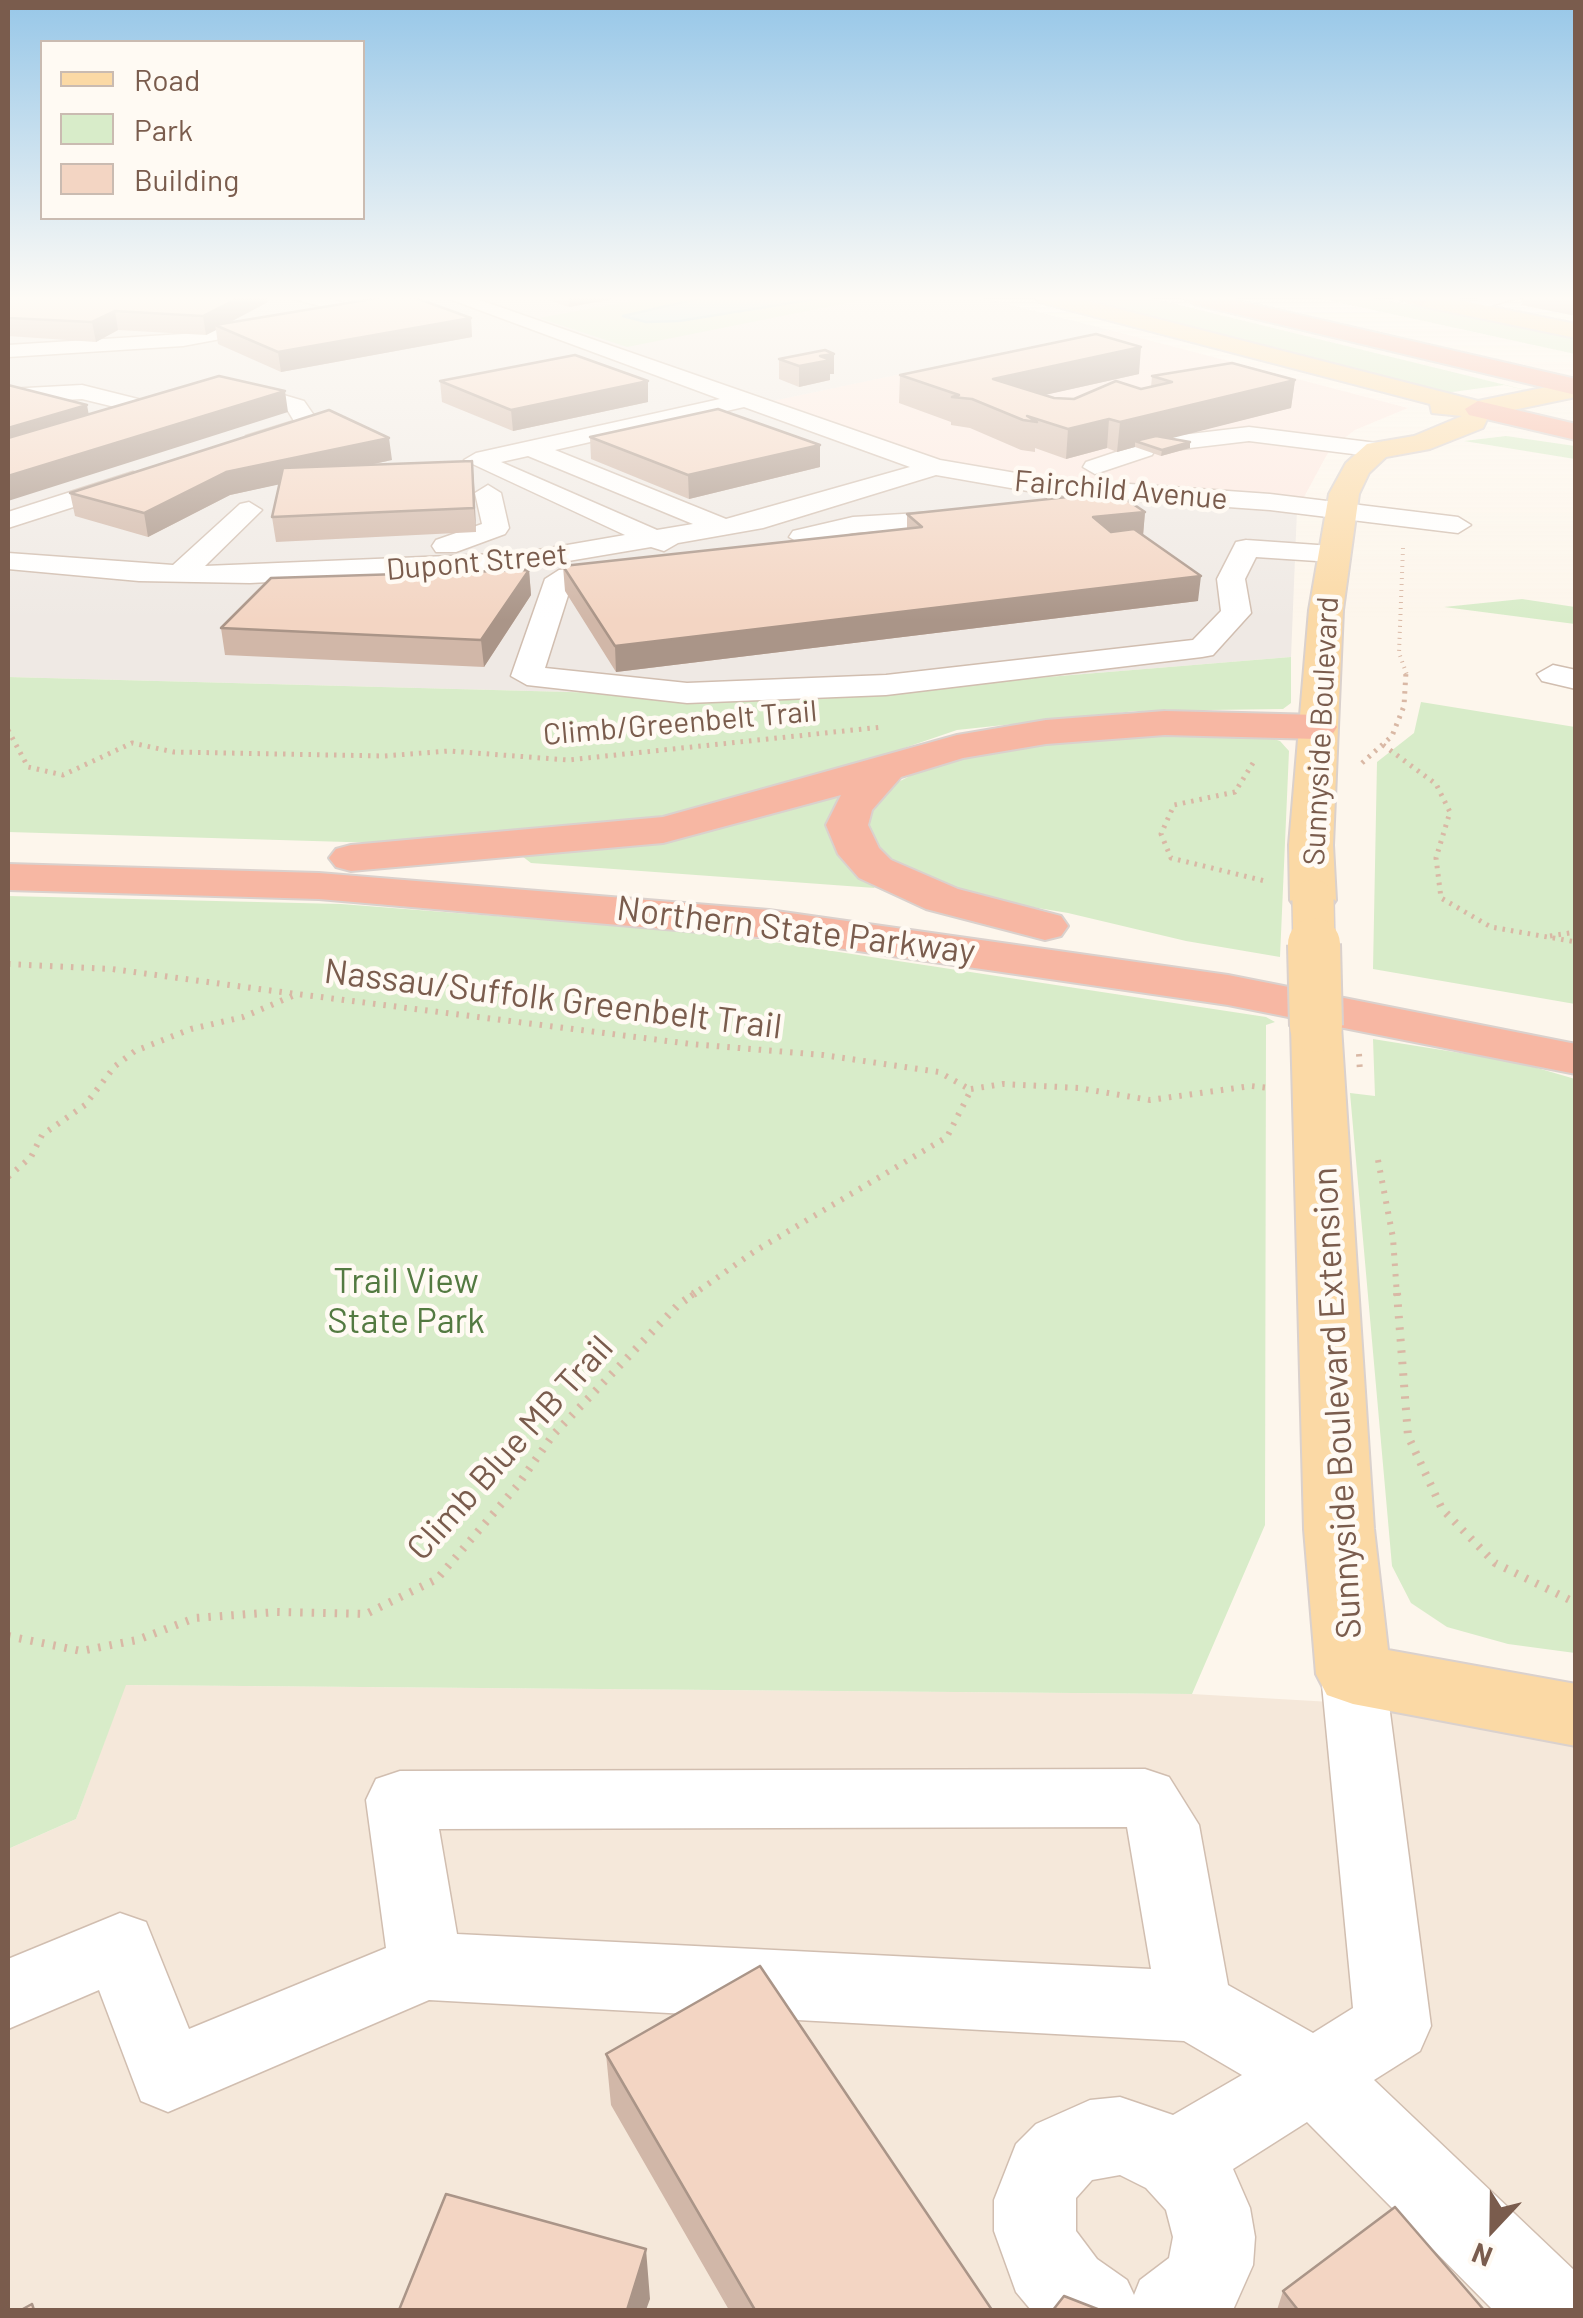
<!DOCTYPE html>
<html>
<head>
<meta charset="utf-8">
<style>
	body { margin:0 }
	#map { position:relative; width:1583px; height:2318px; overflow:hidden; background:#fdf6ec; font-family:Barlow,sans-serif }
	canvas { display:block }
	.frame { position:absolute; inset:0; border:10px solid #7a5c4d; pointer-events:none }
	.legend { position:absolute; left:40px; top:40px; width:325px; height:180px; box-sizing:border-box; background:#fffaf3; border:2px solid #cabbb1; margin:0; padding:12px 18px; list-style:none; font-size:30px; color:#7a5c4d }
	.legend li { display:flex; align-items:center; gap:20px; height:50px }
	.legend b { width:50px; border:2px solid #cabbb1 }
	.north { position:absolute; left:1443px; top:2178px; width:100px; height:100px; -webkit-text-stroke:8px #fffaf3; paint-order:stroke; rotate:202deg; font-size:28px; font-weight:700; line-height:40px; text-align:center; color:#7a5c4d }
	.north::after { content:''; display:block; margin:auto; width:35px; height:45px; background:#7a5c4d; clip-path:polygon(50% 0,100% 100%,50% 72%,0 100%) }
</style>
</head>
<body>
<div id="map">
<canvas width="1583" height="2318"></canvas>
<div class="frame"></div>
<ul class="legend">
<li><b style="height:12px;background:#fbd9a5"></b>Road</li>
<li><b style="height:28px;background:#d8ecc9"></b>Park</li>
<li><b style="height:28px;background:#f3d5c3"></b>Building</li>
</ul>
<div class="north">N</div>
</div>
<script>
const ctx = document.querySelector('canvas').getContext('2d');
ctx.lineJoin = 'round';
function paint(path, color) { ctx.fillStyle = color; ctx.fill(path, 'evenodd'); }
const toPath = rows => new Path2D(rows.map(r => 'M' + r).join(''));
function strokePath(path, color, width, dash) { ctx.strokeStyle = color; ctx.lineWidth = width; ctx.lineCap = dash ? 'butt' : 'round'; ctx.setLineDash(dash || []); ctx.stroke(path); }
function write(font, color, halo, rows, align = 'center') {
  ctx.font = font + ' Barlow,sans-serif'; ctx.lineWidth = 9; ctx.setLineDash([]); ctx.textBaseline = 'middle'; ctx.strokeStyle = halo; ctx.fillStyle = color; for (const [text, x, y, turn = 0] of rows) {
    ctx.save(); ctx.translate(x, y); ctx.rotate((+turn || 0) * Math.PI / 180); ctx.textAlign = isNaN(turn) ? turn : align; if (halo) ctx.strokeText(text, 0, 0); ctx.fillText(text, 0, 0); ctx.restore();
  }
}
paint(toPath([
	[125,1685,1192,1694,1575,1716,1575,2310,8,2310,8,1849,76,1819]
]), '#f5e8da');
paint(toPath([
	[1110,330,1408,408,1355,430,1330,449,1297,510,1084,497,948,479,742,407]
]), '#fde8e0');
paint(toPath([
	[8,297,979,297,1110,330,744,407,948,479,1084,497,1297,510,1291,657,792,698,8,677]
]), '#efe9e4');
paint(toPath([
	[653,297,706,297,624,315,679,321,828,297,877,297,627,347,539,318],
	[1072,297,1147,297,1575,402,1504,385,1445,393],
	[1314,297,1368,297,1575,337,1575,354],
	[1506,436,1575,446,1575,459,1464,441],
	[1522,599,1575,607,1575,624,1444,607],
	[1291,657,1291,703,1283,709,1136,711,957,730,705,816,381,843,8,832,8,677,792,698],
	[1421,702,1575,727,1575,1004,1373,969,1377,762,1414,733],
	[1114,733,1262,735,1280,741,1289,751,1280,957,1186,941,1068,913,953,894,883,866,857,826,876,793,926,768,994,750],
	[817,797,836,797,839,801,829,831,837,855,875,888,531,863,518,853],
	[8,896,341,904,714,933,1266,1017,1275,1022,1266,1025,1265,1525,1192,1694,126,1685,76,1819,8,1849],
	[1373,1039,1517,1062,1575,1079,1575,1653,1508,1644,1447,1627,1411,1603,1392,1566,1350,1093,1375,1096]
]), '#d8ecc9');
const water = toPath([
	[706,297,828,297,679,321,646,322,623,316,706,297]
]);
paint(water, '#bfe3e8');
strokePath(water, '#a5d3da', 2.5);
const minor = toPath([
	[286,297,323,297,364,309,354,315,286,297],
	[444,297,471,297,940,460,1045,478,1270,494,1458,517,1471,525,1458,533,1270,510,1045,494,936,475,763,528,678,543,664,551,651,547,521,569,250,583,139,581,8,569,8,553,173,565,240,504,249,502,262,510,205,566,521,553,625,535,464,460,476,453,720,399,444,297],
	[744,407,910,467,726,519,555,450,744,407],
	[528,456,693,524,657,530,501,462,528,456],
	[1486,297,1520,297,1463,314,1453,308,1486,297],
	[278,317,288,323,285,327,183,346,8,357,8,345,183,334,278,317],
	[82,385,146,401,149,406,141,418,104,433,8,461,8,446,123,409,82,399,8,403,8,389,82,385],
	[253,386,304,401,320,424,262,446,246,446,246,436,294,421,288,411,245,398,242,393,253,386],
	[1249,427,1377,443,1389,450,1377,457,1249,441,1173,450,1161,443,1173,436,1249,427],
	[1143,443,1152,445,1155,450,1152,455,1095,474,1083,467,1086,462,1143,443],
	[133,472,142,475,146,480,142,485,8,528,8,512,133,472],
	[488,485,501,493,509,528,505,534,456,552,436,552,432,546,436,540,482,524,475,493,488,485],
	[969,510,982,518,978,524,853,533,803,545,789,537,793,531,853,517,969,510],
	[1246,540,1332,546,1346,554,1332,562,1256,557,1245,579,1251,613,1213,655,1202,657,886,695,687,703,527,685,511,676,545,579,559,570,627,563,641,571,627,579,571,586,545,668,687,683,886,675,1193,640,1221,611,1217,579,1236,542,1246,540],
	[1553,665,1576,670,1576,689,1542,681,1537,674,1553,665],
	[1353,1648,1376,1656,1385,1674,1431,2026,1420,2051,1374,2080,1576,2272,1576,2310,1493,2310,1307,2122,1233,2169,1250,2208,1255,2237,1253,2265,1233,2310,1031,2310,1016,2292,994,2231,994,2200,1016,2144,1036,2124,1090,2100,1120,2097,1173,2115,1242,2075,1184,2041,429,2000,168,2112,141,2101,99,1990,8,2029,8,1959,120,1913,146,1922,189,2029,386,1948,366,1800,376,1779,400,1771,1145,1769,1169,1777,1199,1825,1228,1985,1313,2033,1353,2008,1321,1674,1330,1656,1353,1648],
	[1127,1827,1151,1969,457,1934,439,1829,1127,1827],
	[1120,2175,1146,2188,1166,2210,1173,2237,1169,2258,1140,2280,1134,2295,1127,2280,1097,2259,1076,2231,1076,2198,1092,2180,1120,2175]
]);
const major = toPath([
	[1036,297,1072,297,1478,401,1576,381,1576,397,1489,415,1483,428,1430,449,1386,457,1369,473,1359,494,1343,610,1333,845,1336,900,1329,910,1313,914,1297,910,1290,900,1289,845,1309,610,1329,494,1346,463,1367,444,1414,436,1462,416,1432,413,1430,404,1039,302,1036,297],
	[1401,297,1443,297,1576,324,1576,338,1412,304,1401,297],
	[1316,1011,1334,1015,1341,1026,1374,1529,1388,1650,1576,1684,1576,1746,1353,1704,1327,1695,1316,1674,1304,1529,1291,1026,1298,1015,1316,1011]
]);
const highway = toPath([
	[1183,297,1221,297,1576,379,1576,395,1194,304,1183,297],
	[1395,297,1431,297,1432,299,1421,306,1395,297],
	[1478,401,1576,424,1576,440,1469,415,1465,409,1478,401],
	[1165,711,1318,715,1332,719,1337,727,1332,735,1318,739,1165,735,1046,744,963,758,901,777,872,810,868,825,879,848,891,860,958,889,1061,916,1068,926,1061,936,1045,940,926,909,859,878,838,854,826,825,841,795,663,843,351,871,336,867,329,858,336,849,351,845,663,817,957,735,1046,720,1165,711],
	[8,864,319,873,769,910,1228,975,1576,1044,1576,1074,1228,1005,769,938,319,899,8,890,8,864]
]);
strokePath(minor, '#d1beb0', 3);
strokePath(major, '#dad1cd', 4);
strokePath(highway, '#dad1cd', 4);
strokePath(toPath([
	[1403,548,1399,653,1407,675]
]), '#d9b8a5', 4, [1, 5]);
strokePath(toPath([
	[8,730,28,767,63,775,132,743,174,752,384,756,449,751,568,760,882,727],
	[1383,745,1436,784,1450,812,1436,858,1441,898,1491,927,1576,942],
	[1253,763,1235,792,1174,805,1161,834,1171,858,1265,881],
	[1362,763,1392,736,1404,706,1406,672],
	[1550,936,1576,932]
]), '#d9b8a5', 5, [2.5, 6]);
strokePath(toPath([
	[8,964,112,969,296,994],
	[971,1089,1003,1084,1079,1088,1150,1100,1251,1086,1269,1088],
	[1378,1160,1393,1238,1397,1296],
	[8,1177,31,1157,42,1135,85,1105,115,1066,135,1051,191,1029,243,1017,297,994,691,1044,823,1055,939,1072,971,1090],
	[691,1296,755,1251,947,1137,971,1090]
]), '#d9b8a5', 6, [2.5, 8]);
strokePath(toPath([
	[1397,1293,1408,1436,1442,1509,1495,1563,1576,1603],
	[8,1636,81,1651,137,1640,195,1618,277,1612,366,1614,437,1579,517,1486,553,1435,677,1306,695,1293]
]), '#d9b8a5', 8, [2.5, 9]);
paint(minor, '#fff');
paint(major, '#fbd9a5');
paint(highway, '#f7b7a3');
const majorBridgeFar1 = toPath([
	[1313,900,1314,947]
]);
const majorBridge = toPath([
	[1314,944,1316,1026]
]);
strokePath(majorBridgeFar1, '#dad1cd', 44, []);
strokePath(majorBridge, '#dad1cd', 56, []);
strokePath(toPath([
	[1359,1054,1360,1073]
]), '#d9b8a5', 6, [2.5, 8]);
strokePath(majorBridgeFar1, '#fbd9a5', 41);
strokePath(majorBridge, '#fbd9a5', 52);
paint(toPath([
	[8,297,268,302,230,322,471,318,472,337,281,372,218,344,216,330,206,335,118,330,96,342,8,336],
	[540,297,624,297,569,307],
	[1523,297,1576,297,1576,316,1521,305],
	[779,359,834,374,830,374,830,380,799,387,779,379],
	[1139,374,1044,395,1054,398,1074,399,1141,389,1151,387,1152,376,1295,380,1291,408,1169,438,1190,448,1161,456,1135,447,1117,452,1107,448,1066,459,1035,448,1035,452,1021,450,970,428,951,425,951,422,899,403,900,375],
	[440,381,648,381,648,402,513,431,442,402],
	[590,437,820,445,820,467,689,499,591,459],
	[392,460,369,465,474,483,476,532,276,542,272,517,279,484,230,495,148,537,75,516,70,493],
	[1145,512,1143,535,1198,601,616,672,565,591,563,566,907,529,907,514],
	[529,570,531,595,484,667,225,655,221,628],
	[606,2054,992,2310,729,2310,611,2105],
	[1283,2291,1484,2310,1277,2310]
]), '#d1b7a8');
paint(toPath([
	[240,297,267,297,268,302,221,327,215,325,216,330,206,335,203,316],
	[568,297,624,297,569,307],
	[115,311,118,330,96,342,92,322],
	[471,318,472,337,281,372,278,352],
	[1141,347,1139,374,991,407,993,379],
	[834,354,834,374,830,374,830,380,799,387,799,366,820,356],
	[1295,380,1291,408,1145,445,1135,441,1135,447,1117,452,1120,422],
	[648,381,648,402,513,431,511,410],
	[285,391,288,412,8,501,8,476],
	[87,405,91,426,8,451,8,428],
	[1109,419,1107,448,1066,459,1068,429],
	[389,438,392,460,230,495,148,537,144,513,226,472],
	[1190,442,1190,448,1161,456,1162,450],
	[820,445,820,467,689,499,688,475],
	[472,461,474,483,476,532,474,508],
	[1145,512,1143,536,1090,541,1093,517],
	[529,570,531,595,484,667,481,640],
	[1201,576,1198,601,616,672,615,646],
	[646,2249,650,2299,646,2310,627,2310]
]), '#aa9588');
const building = toPath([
	[8,297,240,297,203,316,115,311,92,322,8,318,8,297],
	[384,297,413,297,471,318,278,352,215,325,384,297],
	[1096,334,1141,347,993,379,1054,398,1074,399,1116,381,1141,389,1172,382,1152,376,1232,363,1295,380,1120,422,1109,419,1068,429,1027,416,1037,422,1023,420,972,399,952,397,959,395,900,375,1096,334],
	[825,350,834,354,820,356,831,360,799,366,779,359,825,350],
	[575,355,648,381,511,410,440,381,575,355],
	[219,376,285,391,8,476,8,438,219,376],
	[8,385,87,405,8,428,8,385],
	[718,409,820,445,688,475,590,437,718,409],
	[329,410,389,438,226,472,144,513,70,493,329,410],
	[1156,436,1190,442,1162,450,1135,441,1156,436],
	[472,461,474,508,272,517,283,468,472,461],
	[1115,492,1145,512,1093,517,1111,532,1134,529,1201,576,615,646,563,566,922,527,907,514,1115,492],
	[529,570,481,640,221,628,271,578,529,570],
	[760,1966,992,2310,755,2310,606,2054,760,1966],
	[446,2194,646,2249,627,2310,399,2310,446,2194],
	[1395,2207,1484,2310,1298,2310,1283,2291,1395,2207],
	[1064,2296,1100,2310,1053,2310,1064,2296],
	[32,2304,34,2310,21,2310,32,2304]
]);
paint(building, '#f3d5c3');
strokePath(building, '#aa9588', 2.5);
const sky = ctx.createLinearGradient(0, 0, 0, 621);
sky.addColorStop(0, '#97c7e8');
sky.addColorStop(0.48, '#fefbf6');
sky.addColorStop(1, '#fefbf600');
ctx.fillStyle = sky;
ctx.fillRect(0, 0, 1583, 621);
write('30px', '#7a5c4d', '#fffaf3', [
	["Fairchild Avenue",1121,490,5],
	["Dupont Street",477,562,-5],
	["Climb/Greenbelt Trail",680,723,-5],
	["Sunnyside Boulevard",1321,731,-87]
]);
write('35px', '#7a5c4d', '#fffaf3', [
	["Northern State Parkway",796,930,7],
	["Nassau/Suffolk Greenbelt Trail",553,999,7],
	["Sunnyside Boulevard Extension",1337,1403,-93],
	["Climb Blue MB Trail",510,1448,-48]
]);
write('35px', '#537a41', '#fffaf3', [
	["Trail View",406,1281],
	["State Park",406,1321]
]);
</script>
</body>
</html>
